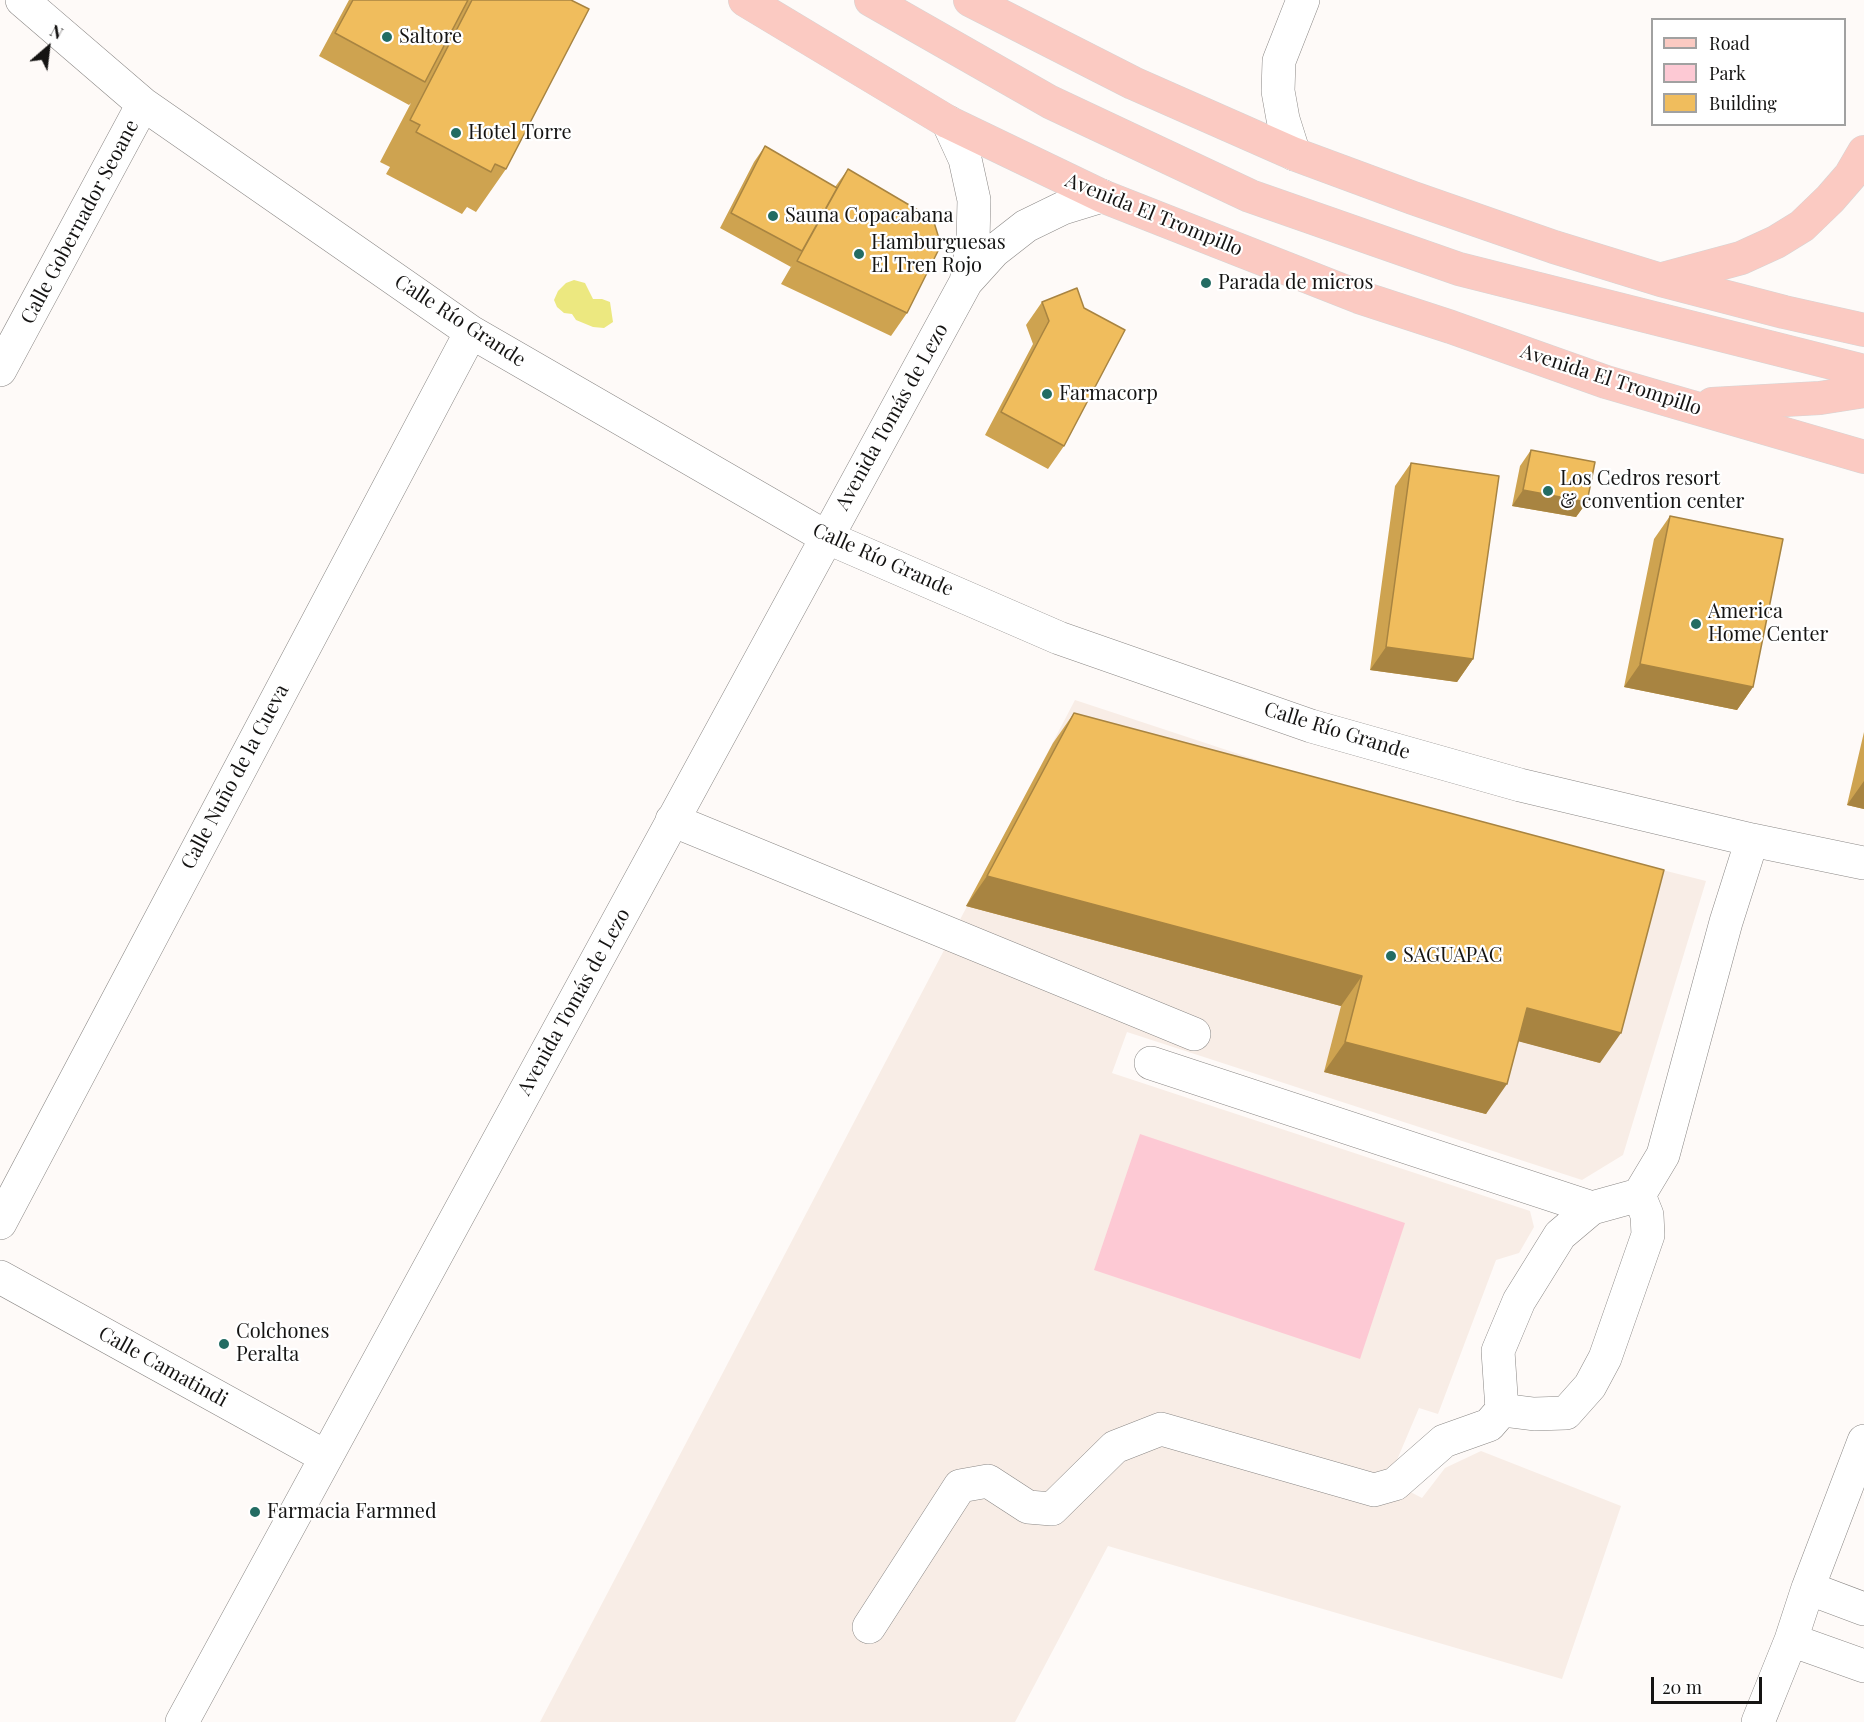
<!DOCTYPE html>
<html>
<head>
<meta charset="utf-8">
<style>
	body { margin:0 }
	#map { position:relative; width:1864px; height:1722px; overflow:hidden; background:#fefaf8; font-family:"Playfair Display",serif }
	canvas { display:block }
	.legend { position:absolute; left:1651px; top:18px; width:195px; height:108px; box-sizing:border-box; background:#fff; border:2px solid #a1a1a1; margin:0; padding:8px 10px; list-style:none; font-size:18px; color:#151413 }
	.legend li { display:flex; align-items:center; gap:12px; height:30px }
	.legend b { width:30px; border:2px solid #a1a1a1 }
	.north { position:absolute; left:18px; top:18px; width:60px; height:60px; -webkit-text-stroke:4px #fff; paint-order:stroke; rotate:28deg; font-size:16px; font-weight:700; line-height:24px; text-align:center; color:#151413 }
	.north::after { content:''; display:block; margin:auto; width:21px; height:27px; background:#151413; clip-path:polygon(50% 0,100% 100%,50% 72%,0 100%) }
	.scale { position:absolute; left:1651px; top:1677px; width:111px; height:27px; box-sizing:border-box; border:3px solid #151413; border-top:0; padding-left:8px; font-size:18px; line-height:21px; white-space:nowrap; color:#151413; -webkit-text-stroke:4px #fff; paint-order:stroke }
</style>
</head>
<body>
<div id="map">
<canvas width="1864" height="1722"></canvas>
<ul class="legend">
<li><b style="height:8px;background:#fbcac2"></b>Road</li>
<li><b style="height:16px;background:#fdc9d4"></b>Park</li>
<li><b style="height:16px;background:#f0bd5d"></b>Building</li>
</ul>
<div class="north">N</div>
<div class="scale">20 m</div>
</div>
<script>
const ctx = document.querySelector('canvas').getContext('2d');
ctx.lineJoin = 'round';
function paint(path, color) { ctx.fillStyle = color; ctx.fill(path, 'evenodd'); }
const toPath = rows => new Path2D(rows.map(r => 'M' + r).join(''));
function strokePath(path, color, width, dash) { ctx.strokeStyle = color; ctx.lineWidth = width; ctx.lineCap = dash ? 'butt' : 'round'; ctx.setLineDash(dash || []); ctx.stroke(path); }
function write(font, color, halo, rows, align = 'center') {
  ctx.font = font + ' "Playfair Display",serif'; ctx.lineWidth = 4.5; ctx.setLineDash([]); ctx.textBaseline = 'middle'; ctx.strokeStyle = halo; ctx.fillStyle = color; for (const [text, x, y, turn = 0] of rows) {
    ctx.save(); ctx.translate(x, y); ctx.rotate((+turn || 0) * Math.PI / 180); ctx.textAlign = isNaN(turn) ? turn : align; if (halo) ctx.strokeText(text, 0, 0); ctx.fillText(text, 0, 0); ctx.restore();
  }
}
paint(toPath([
	[1075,700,1354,792,1706,881,1623,1155,1582,1180,1127,1032,1112,1073,1530,1211,1534,1227,1519,1253,1496,1260,1438,1414,1419,1408,1391,1474,1395,1484,1422,1498,1445,1468,1481,1451,1621,1506,1562,1679,1108,1546,1015,1722,540,1722]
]), '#f8ede6');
paint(toPath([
	[1140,1134,1405,1223,1360,1359,1094,1270]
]), '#fdc9d4');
paint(toPath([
	[574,280,585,283,593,299,602,299,610,302,613,322,604,328,593,327,576,320,572,314,564,313,557,307,554,300,558,291,566,283]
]), '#ece880');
const minor = toPath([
	[22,0,143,104,471,332,826,537,1059,638,1311,726,1520,785,1752,840,1864,863],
	[948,122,965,159,974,200,973,241,966,282],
	[1294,154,1283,119,1278,91,1279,61,1303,0],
	[0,370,143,104],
	[672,820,1194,1034],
	[1151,1063,1592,1208,1639,1195,1663,1155,1726,922,1752,840],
	[0,1223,471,332],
	[0,1277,326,1457],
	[1502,1410,1534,1414,1566,1413,1590,1386,1605,1358,1648,1235,1647,1215,1639,1195],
	[1808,1588,1864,1609],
	[869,1627,960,1486,988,1481,1028,1507,1052,1509,1115,1447,1161,1429,1374,1490,1395,1484,1444,1441,1489,1425,1502,1410,1498,1351,1519,1301,1560,1235,1592,1208],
	[1791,1640,1864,1666],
	[182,1722,966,282,994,251,1026,226,1063,208,1102,196],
	[1758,1722,1791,1640,1808,1588,1864,1441]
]);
const major = toPath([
	[745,0,948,122,1102,196,1359,297,1451,327,1606,382,1864,457],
	[871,0,1050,102,1250,196,1459,269,1864,371],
	[970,0,1133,83,1294,154,1413,198,1554,247,1661,280,1784,312,1864,330],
	[1663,279,1741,258,1776,242,1802,226,1830,199,1850,176,1864,152],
	[1712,404,1820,398,1864,391]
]);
strokePath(minor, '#8b8886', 34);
strokePath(major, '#d5d5d5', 34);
strokePath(minor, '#fff', 33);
strokePath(major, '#fbcac2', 33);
paint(toPath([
	[349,0,571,0,506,169,476,212,467,207,462,214,386,174,390,167,380,162,411,103,409,105,319,56],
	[765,146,835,187,848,169,907,313,891,336,781,284,792,265,791,267,720,228,754,162],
	[1042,302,1084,308,1064,446,1048,469,985,435,1033,344,1026,325],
	[1531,450,1587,502,1576,517,1512,506,1520,466],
	[1411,463,1473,659,1457,682,1370,670,1395,486],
	[1670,516,1753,687,1737,710,1624,687,1654,539],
	[1074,713,1600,1063,1519,1041,1486,1114,1324,1072,1341,1006,966,906,1053,743],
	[1864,732,1864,809,1847,805]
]), '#cea350');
paint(toPath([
	[1523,490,1587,502,1576,517,1512,506],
	[1386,647,1473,659,1457,682,1370,670],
	[1640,664,1753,687,1737,710,1624,687],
	[1864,781,1864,809,1847,805],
	[987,876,1362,976,1341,1006,966,906],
	[1527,1008,1621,1033,1600,1063,1506,1038],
	[1345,1042,1507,1084,1486,1114,1324,1072]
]), '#a88441');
const building = toPath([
	[353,0,468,0,425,82,335,33,353,0],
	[472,0,571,0,589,9,506,169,495,164,491,172,416,132,420,125,410,120,472,0],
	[765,146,837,188,802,251,731,213,765,146],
	[848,169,933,219,941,245,907,313,797,261,848,169],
	[1077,288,1084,308,1125,330,1064,446,1001,412,1049,321,1042,302,1077,288],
	[1531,450,1595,462,1587,502,1523,490,1531,450],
	[1411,463,1499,476,1473,659,1386,647,1411,463],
	[1670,516,1783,539,1753,687,1640,664,1670,516],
	[1074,713,1664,870,1621,1033,1527,1008,1507,1084,1345,1042,1362,976,987,876,1074,713]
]);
paint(building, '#f0bd5d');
strokePath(building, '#a88441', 1.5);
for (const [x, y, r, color] of [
	[387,37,6,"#236c63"],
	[456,133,6,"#236c63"],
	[773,216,6,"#236c63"],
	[859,254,6,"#236c63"],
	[1206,283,6,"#236c63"],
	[1047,394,6,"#236c63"],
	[1548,491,6,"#236c63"],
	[1696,624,6,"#236c63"],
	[1391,956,6,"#236c63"],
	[224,1344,6,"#236c63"],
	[255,1512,6,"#236c63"]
]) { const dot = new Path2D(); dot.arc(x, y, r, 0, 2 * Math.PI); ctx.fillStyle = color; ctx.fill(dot); strokePath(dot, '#fff', 2); }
write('20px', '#151413', '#fff', [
	["Saltore",399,37],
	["Hotel Torre",468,133],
	["Sauna Copacabana",785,216],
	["Hamburguesas",871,243],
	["El Tren Rojo",871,266],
	["Parada de micros",1218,283],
	["Farmacorp",1059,394],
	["Los Cedros resort",1560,479],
	["& convention center",1560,502],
	["America",1708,612],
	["Home Center",1708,635],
	["SAGUAPAC",1403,956],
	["Colchones",236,1332],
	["Peralta",236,1355],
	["Farmacia Farmned",267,1512]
], 'left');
write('20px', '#151413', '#fff', [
	["Avenida El Trompillo",1154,215,22],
	["Calle Gobernador Seoane",80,222,-62],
	["Calle Río Grande",460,321,33],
	["Avenida El Trompillo",1611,380,18],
	["Avenida Tomás de Lezo",892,417,-61],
	["Calle Río Grande",883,560,24],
	["Calle Río Grande",1337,731,17],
	["Calle Nuño de la Cueva",235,777,-62],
	["Avenida Tomás de Lezo",574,1002,-61],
	["Calle Camatindi",163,1367,29]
]);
</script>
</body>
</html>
